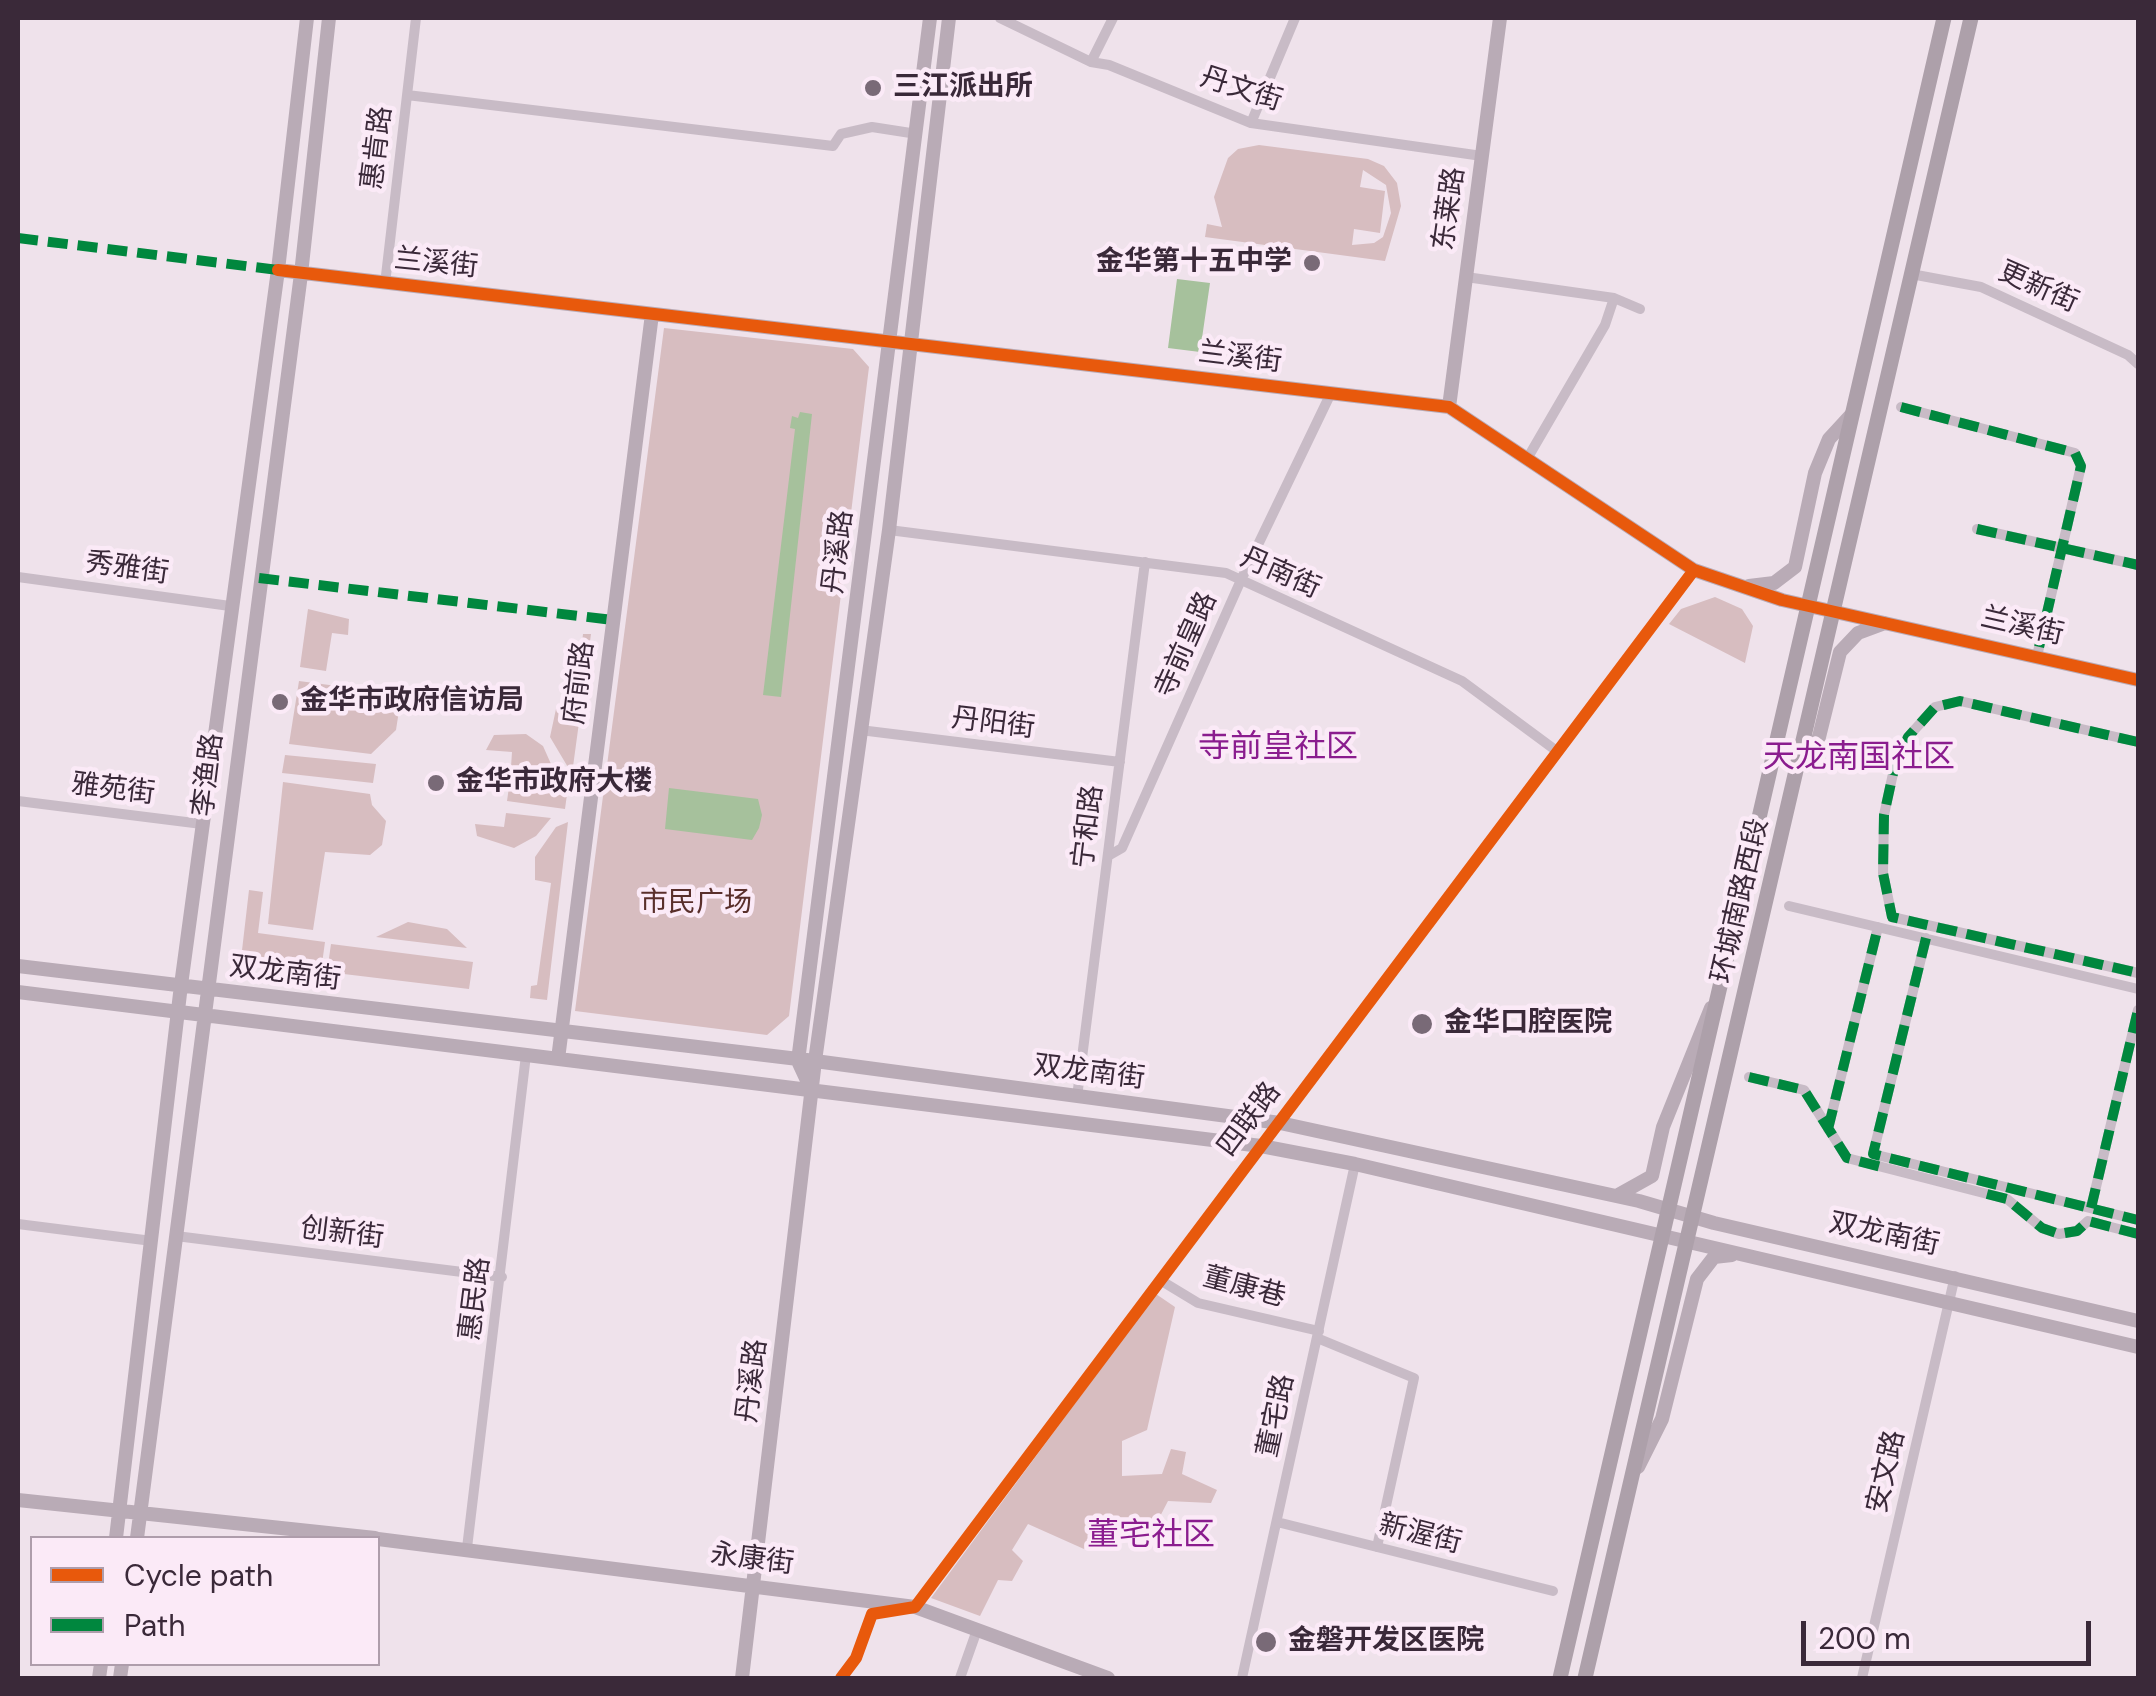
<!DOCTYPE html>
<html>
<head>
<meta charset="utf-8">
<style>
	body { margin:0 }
	#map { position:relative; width:2156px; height:1696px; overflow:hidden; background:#efe2eb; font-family:"DM Sans",sans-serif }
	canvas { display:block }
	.frame { position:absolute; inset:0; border:20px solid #3a2939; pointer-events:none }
	.legend { position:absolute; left:30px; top:1536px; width:350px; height:130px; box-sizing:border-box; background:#fbeaf7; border:2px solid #ae9dab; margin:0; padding:12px 18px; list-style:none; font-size:30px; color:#3a2939 }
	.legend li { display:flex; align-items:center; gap:20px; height:50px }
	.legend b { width:50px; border:2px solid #ae9dab }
	.scale { position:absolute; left:1801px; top:1621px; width:290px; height:45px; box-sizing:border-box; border:5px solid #3a2939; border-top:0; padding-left:12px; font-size:30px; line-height:35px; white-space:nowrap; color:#3a2939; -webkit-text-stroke:8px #fbeaf7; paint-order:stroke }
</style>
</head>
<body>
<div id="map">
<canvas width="2156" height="1696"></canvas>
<div class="frame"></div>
<ul class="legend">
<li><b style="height:12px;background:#e8590c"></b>Cycle path</li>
<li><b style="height:12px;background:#00873e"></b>Path</li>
</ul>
<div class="scale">200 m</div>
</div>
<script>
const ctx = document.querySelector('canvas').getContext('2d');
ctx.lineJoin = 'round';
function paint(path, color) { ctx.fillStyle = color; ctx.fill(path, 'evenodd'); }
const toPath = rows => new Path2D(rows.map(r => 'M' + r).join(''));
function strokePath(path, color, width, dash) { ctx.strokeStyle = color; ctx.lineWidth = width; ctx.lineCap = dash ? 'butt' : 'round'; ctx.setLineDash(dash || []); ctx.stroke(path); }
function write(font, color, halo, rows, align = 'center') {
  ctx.font = font + ' "DM Sans","Noto Sans SC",sans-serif'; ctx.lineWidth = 9; ctx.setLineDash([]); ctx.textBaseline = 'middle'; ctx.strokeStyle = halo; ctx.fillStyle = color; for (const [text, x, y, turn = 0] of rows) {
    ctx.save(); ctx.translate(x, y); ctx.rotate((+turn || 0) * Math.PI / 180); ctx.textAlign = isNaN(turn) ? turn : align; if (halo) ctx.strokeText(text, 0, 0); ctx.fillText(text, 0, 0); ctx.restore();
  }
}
paint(toPath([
	[1259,145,1368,159,1384,166,1397,183,1401,206,1385,261,1205,237,1207,224,1222,227,1214,197,1228,158,1238,149],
	[1363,170,1386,185,1391,213,1383,237,1374,243,1352,245,1354,229,1380,233,1385,191,1360,187],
	[664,328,853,349,869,367,789,1016,767,1035,575,1011],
	[1715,597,1742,609,1753,626,1745,663,1669,624,1681,609],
	[308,609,349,619,348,635,332,633,326,671,300,667],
	[583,634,591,634,572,774,550,737,556,709,574,712],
	[299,681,390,693,400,704,396,730,371,754,289,744],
	[526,734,543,746,555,773,511,767,512,752,486,750,494,735],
	[285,755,376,764,373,783,282,773],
	[510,780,568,787,565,809,507,801],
	[283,782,370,794,372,805,386,821,382,845,370,855,325,852,313,930,268,924],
	[506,813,551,818,536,836,514,848,477,836,475,824,504,827],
	[568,822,547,1000,530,998,531,986,537,985,551,883,535,880,535,857,556,827],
	[249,890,263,892,258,933,325,942,321,971,241,959],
	[408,922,447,929,467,948,376,937],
	[331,944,473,962,469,989,327,972],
	[1156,1294,1175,1307,1147,1430,1122,1441,1122,1476,1162,1474,1171,1449,1186,1452,1182,1474,1217,1490,1211,1503,1168,1501,1153,1530,1136,1525,1126,1533,1096,1519,1084,1549,1028,1524,1012,1550,1023,1561,1012,1581,998,1580,980,1616,931,1598]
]), '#d7bdc0');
paint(toPath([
	[1177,279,1210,283,1200,352,1168,348],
	[800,412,812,414,781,697,763,695,795,429,790,428,792,416,798,418],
	[669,788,758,799,762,815,759,828,752,840,665,829]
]), '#a6c19c');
strokePath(toPath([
	[1000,18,1091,62,1109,65,1251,123,1482,156],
	[1091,62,1113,18],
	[407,95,833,146,841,134,872,127,917,134],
	[1251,123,1295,18],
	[1911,274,1981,287,2128,355,2138,364],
	[1466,277,1614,298,1640,309],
	[385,284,416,18],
	[1901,407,2075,453,2081,466,2037,656],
	[1527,459,1605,325,1614,298],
	[1977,529,2138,565],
	[889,530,1226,573,1462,681,1558,752],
	[18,577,230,606],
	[860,730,1120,762],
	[2138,742,1960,701,1935,707,1908,737,1894,769,1884,815,1883,873,1892,917,2138,973],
	[18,801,202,824],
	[1108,856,1122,848,1241,580,1331,393],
	[1789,906,2138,989],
	[1926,938,1873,1154,2138,1220],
	[1749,1077,1804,1090,1847,1158,2007,1199,2042,1228,2059,1234,2077,1231,2088,1221,2138,1234],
	[1077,1097,1145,562],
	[1828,1129,1878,927],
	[2091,1208,2138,1010],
	[18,1224,152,1241],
	[176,1236,502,1277],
	[1160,1280,1198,1303,1319,1331],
	[1317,1338,1414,1378,1377,1547],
	[1277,1522,1553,1591],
	[467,1548,526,1055],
	[841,1678,856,1658,872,1614,915,1607,1694,570],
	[960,1678,977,1630],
	[1242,1678,1355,1164],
	[1862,1678,1955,1276]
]), '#c8bbc6', 10);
strokePath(toPath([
	[278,270,1449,407,1694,570,1782,600,2138,680],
	[1449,407,1500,18],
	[1749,586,1774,583,1795,567,1815,473,1829,439,1852,414],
	[1798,766,1819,737,1840,652,1858,633,1885,623],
	[18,966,815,1061,1280,1123,1639,1201,1714,1223,2138,1321],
	[18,992,1261,1146,1355,1164,2138,1347],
	[558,1059,652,314],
	[811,1089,798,1061,930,18],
	[1618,1195,1652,1176,1663,1127,1711,1008],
	[1638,1467,1662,1419,1697,1279,1714,1257,1732,1255],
	[18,1500,375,1538],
	[116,1538,181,985,278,270,307,18],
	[137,1538,301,274,329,18],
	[378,1539,915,1607,1108,1678],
	[99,1678,101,1664],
	[120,1678,122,1664],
	[742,1678,815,1061,889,530,949,18]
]), '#b9abb6', 14);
strokePath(toPath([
	[1560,1678,1944,18],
	[1585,1678,1971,18]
]), '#ada0aa', 15);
strokePath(toPath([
	[18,238,278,270],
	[1901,407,2075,453,2081,466,2037,656],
	[1977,529,2138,565],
	[259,578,613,620],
	[2138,742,1960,701,1935,707,1908,737,1894,769,1884,815,1883,873,1892,917,2138,973],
	[1926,938,1873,1154,2138,1220],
	[1749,1077,1804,1090,1847,1158,1885,1168],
	[1828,1129,1878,927],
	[1987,1194,2007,1199,2042,1228,2059,1234,2077,1231,2088,1221,2138,1234],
	[2091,1208,2138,1010]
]), '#00873e', 10, [20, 10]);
strokePath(toPath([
	[278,270,1449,407,1694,570,1782,600,2138,680],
	[841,1678,856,1658,872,1614,915,1607,1694,570]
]), '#e8590c', 12);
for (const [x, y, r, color] of [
	[873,88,10,"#796a77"],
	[1312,263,10,"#796a77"],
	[280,702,10,"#796a77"],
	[436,783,10,"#796a77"],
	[1422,1024,12,"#796a77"],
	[1266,1642,12,"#796a77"]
]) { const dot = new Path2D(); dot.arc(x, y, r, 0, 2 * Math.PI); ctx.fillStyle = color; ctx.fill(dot); strokePath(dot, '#fbeaf7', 4); }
write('bold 28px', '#3a2939', '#fbeaf7', [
	["三江派出所",893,88],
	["金华第十五中学",1292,263,"right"],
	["金华市政府信访局",300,702],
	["金华市政府大楼",456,783],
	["金华口腔医院",1444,1024],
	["金磐开发区医院",1288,1642]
], 'left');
write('28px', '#3a2939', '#fbeaf7', [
	["丹文街",1241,90,18],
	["惠肯路",378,148,-83],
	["东莱路",1450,209,-82],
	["兰溪街",436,264,6],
	["更新街",2038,288,24],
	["兰溪街",1240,358,7],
	["丹溪路",839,552,-83],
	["秀雅街",127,569,8],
	["丹南街",1280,574,24],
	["兰溪街",2022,627,13],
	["寺前皇路",1187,645,-66],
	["府前路",580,683,-83],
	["丹阳街",993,724,7],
	["李渔路",209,775,-83],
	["雅苑街",113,790,7],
	["宁和路",1089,827,-83],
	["环城南路西段",1741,901,-77],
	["双龙南街",285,974,7],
	["双龙南街",1089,1073,7],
	["四联路",1250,1120,-53],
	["创新街",342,1234,7],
	["双龙南街",1884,1235,12],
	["董康巷",1244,1288,15],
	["惠民路",476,1299,-83],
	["丹溪路",753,1381,-83],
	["董宅路",1277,1416,-78],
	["安文路",1887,1472,-77],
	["新渥街",1420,1535,14],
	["永康街",752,1560,7]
]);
write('28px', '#592f2b', '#fbeaf7', [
	["市民广场",696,904]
]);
write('32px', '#8a1c8e', '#fbeaf7', [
	["寺前皇社区",1278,749],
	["天龙南国社区",1859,759],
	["董宅社区",1151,1537]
]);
</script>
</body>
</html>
